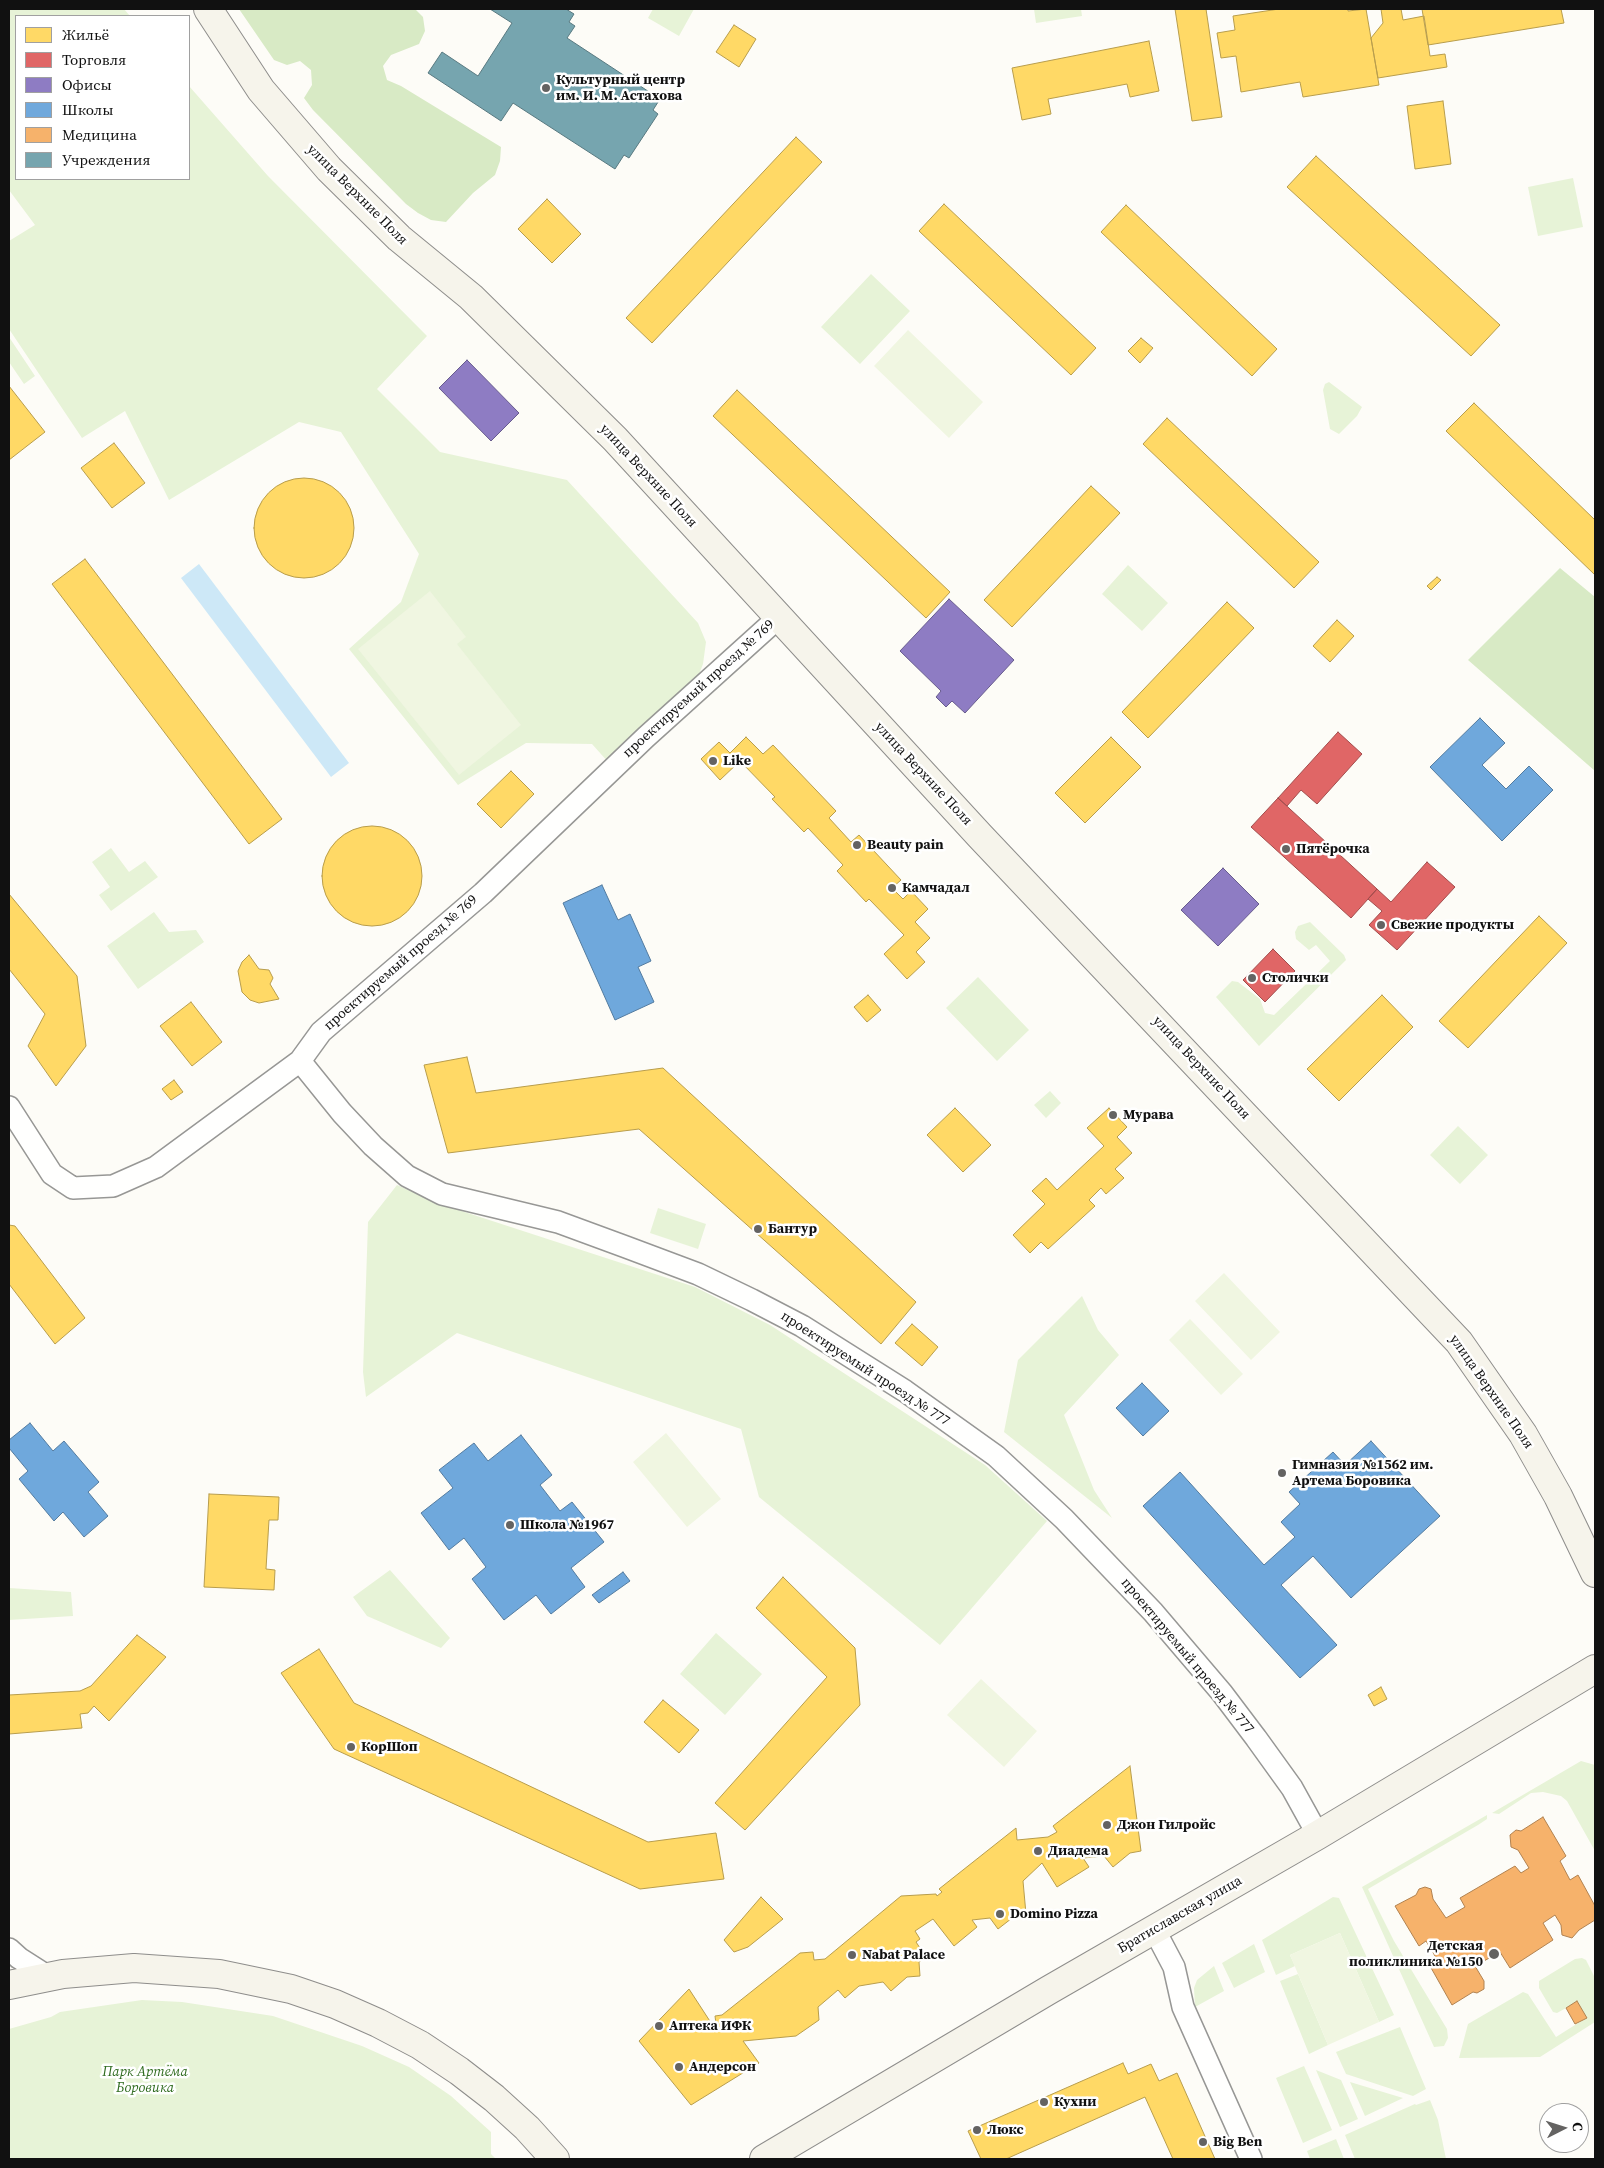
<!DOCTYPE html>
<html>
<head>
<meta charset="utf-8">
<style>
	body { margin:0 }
	#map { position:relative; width:1604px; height:2168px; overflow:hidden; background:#fdfcf7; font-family:"Source Serif 4",serif }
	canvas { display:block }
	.frame { position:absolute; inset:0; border:10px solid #111; pointer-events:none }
	.legend { position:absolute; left:15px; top:15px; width:175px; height:165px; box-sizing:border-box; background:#fff; border:1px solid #a0a0a0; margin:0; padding:6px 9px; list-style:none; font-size:15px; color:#111 }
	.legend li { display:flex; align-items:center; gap:10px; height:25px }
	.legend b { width:25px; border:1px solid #a0a0a0 }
	.north { position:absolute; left:1539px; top:2103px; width:50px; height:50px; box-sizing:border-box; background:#fff; border:1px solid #a0a0a0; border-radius:50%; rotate:85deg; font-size:14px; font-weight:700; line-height:20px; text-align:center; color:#111 }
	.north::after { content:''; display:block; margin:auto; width:18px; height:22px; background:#646362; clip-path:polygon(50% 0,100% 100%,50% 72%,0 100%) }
</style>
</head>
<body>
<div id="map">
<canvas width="1604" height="2168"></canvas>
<div class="frame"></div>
<ul class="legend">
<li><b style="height:14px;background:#ffd966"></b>Жильё</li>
<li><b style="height:14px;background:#e06666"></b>Торговля</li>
<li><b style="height:14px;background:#8e7cc3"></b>Офисы</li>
<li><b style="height:14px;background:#6fa8dc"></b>Школы</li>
<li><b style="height:14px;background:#f6b26b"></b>Медицина</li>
<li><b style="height:14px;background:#76a5af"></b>Учреждения</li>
</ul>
<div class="north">С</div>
</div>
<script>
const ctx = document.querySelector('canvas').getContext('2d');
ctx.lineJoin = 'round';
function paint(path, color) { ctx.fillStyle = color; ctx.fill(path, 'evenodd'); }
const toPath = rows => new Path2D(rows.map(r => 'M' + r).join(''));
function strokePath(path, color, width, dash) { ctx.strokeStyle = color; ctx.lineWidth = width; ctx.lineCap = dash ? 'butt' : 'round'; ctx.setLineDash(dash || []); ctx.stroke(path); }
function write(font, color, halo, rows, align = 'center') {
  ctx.font = font + ' "Source Serif 4",serif'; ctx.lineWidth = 5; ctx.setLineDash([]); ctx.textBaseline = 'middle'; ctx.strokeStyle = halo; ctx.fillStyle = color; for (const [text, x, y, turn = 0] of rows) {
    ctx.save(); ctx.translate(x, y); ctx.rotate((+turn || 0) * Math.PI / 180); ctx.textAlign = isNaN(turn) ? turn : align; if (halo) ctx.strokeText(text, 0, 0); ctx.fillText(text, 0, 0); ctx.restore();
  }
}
paint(toPath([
	[9,9,124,9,130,16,16,16,16,179,189,179,189,86,268,176,427,336,377,389,440,452,567,480,698,623,706,642,703,664,694,687,609,763,592,744,526,743,458,785,349,649,401,602,419,554,341,432,299,422,169,500,125,411,82,438,9,329,9,241,35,225,9,190],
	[653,9,694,9,679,36,648,18],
	[1034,9,1081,9,1082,16,1036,23],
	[1573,178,1583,227,1538,236,1528,187],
	[871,274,910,311,860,364,821,327],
	[9,337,35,376,24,384,9,362],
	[1329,382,1362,407,1357,416,1339,434,1330,429,1323,390,1325,384],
	[1128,565,1168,603,1142,631,1102,594],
	[111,848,129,872,145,861,158,877,111,911,99,895,110,887,92,862],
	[154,912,169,932,196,930,204,942,138,989,107,946],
	[1310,922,1344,955,1346,960,1259,1046,1216,997,1232,981,1238,982,1260,999,1265,1013,1274,1015,1330,961,1316,945,1309,950,1296,939,1295,932,1298,926],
	[978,977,1029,1030,997,1061,946,1008],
	[1050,1091,1061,1103,1046,1118,1034,1105],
	[1458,1126,1488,1155,1460,1184,1430,1155],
	[397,1185,437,1203,695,1287,770,1325,985,1465,1047,1521,940,1645,759,1497,741,1429,457,1333,366,1397,363,1372,368,1222],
	[658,1208,706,1224,698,1249,650,1233],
	[1082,1296,1098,1330,1119,1355,1064,1415,1094,1490,1112,1518,1004,1432,1018,1360],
	[390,1570,450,1638,441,1648,367,1616,353,1597],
	[9,1588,71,1592,73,1616,9,1620],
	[716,1633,762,1674,725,1715,680,1674],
	[1581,1761,1595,1765,1595,1851,1567,1801,1561,1796,1543,1792,1531,1793,1499,1814,1492,1813],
	[1487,1815,1487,1819,1478,1825,1368,1889,1394,1941,1447,2029,1448,2038,1444,2046,1434,2047,1362,1887],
	[1333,1897,1339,1898,1394,2015,1379,2022,1340,1933,1290,1955,1295,1966,1276,1975,1262,1940],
	[1254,1944,1265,1972,1234,1988,1222,1963],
	[1582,1958,1586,1960,1595,1978,1595,2022,1540,2057,1459,2058,1468,2024,1523,1992,1528,1994,1556,2037,1586,2018,1577,2002,1557,2013,1553,2012,1539,1988,1539,1981,1575,1959],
	[1214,1966,1224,1991,1195,2007,1194,1988,1197,1980],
	[1298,1974,1328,2045,1309,2054,1280,1981],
	[142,2000,182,2002,273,2016,362,2046,409,2067,451,2096,491,2132,491,2154,496,2159,9,2159,9,2029,51,2017,60,2012],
	[1400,2027,1426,2089,1413,2096,1346,2074,1336,2052],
	[1304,2066,1332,2130,1303,2143,1276,2078],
	[1316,2070,1341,2080,1358,2119,1340,2127],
	[1350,2082,1403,2098,1365,2116],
	[1430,2100,1438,2120,1446,2159,1355,2159,1345,2135,1415,2104,1416,2105],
	[1336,2139,1344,2159,1310,2159,1307,2151]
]), '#e7f3d7');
paint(toPath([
	[239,9,415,9,423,17,425,31,419,44,391,55,383,66,387,80,401,86,501,147,500,161,495,175,473,193,446,222,431,220,418,213,406,204,313,110,304,98,312,85,311,70,300,61,287,65,274,60],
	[1560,568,1595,597,1595,771,1468,660]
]), '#d8eac5');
paint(toPath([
	[908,330,983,402,949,438,874,366],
	[430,591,466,637,457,644,521,725,459,775,358,649],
	[1224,1273,1280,1332,1251,1360,1195,1301],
	[1190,1319,1243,1374,1221,1395,1169,1340],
	[666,1433,721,1499,687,1527,633,1462],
	[981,1679,1037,1731,1004,1767,947,1715],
	[1340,1933,1379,2022,1328,2045,1290,1955]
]), '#f0f6e1');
paint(toPath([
	[199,564,349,763,331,777,181,578]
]), '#cde8f7');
const homes = toPath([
	[1175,9,1206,9,1222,117,1192,121,1175,9],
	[1279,9,1348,9,1348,11,1366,9,1379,85,1303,97,1300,82,1241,92,1236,56,1221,58,1217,33,1235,30,1233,16,1279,9],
	[1381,9,1401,9,1403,20,1424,16,1430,56,1445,54,1447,67,1378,78,1371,38,1383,23,1381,9],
	[1422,9,1561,9,1564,23,1428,45,1422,9],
	[734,25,756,39,739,67,716,52,734,25],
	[1149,41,1159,91,1130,97,1127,84,1048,99,1051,114,1022,120,1012,68,1149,41],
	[1443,101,1451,164,1415,169,1407,106,1443,101],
	[796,137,822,162,652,343,626,318,796,137],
	[1316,156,1500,325,1471,356,1287,187,1316,156],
	[547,199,581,234,552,263,518,229,547,199],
	[944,204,1096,348,1071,375,919,231,944,204],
	[1126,205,1277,349,1252,376,1101,232,1126,205],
	[1141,338,1153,348,1140,363,1128,351,1141,338],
	[9,386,45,432,9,460,9,386],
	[737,390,950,592,926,618,713,416,737,390],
	[1474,403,1595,520,1595,575,1446,431,1474,403],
	[1167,418,1319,562,1294,588,1143,444,1167,418],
	[114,443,145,483,112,508,81,468,114,443],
	'254 528a50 50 0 1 1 100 0a50 50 0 1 1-100 0Z',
	[1091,486,1120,513,1012,627,984,600,1091,486],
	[85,559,282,819,249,844,52,584,85,559],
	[1437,577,1441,580,1431,590,1427,586,1437,577],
	[1227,602,1254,628,1148,738,1122,712,1227,602],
	[1337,620,1354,636,1330,662,1313,646,1337,620],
	[746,737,763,754,773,745,836,811,829,818,851,842,859,835,901,880,892,888,903,899,911,891,928,909,915,922,930,938,916,952,925,962,907,979,884,954,904,935,869,899,866,902,837,871,843,865,808,828,804,832,772,799,775,797,740,761,720,780,701,759,719,742,730,753,746,737],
	[1111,737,1141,767,1085,823,1055,793,1111,737],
	[511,771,534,794,501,828,477,804,511,771],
	'322 876a50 50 0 1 1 100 0a50 50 0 1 1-100 0Z',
	[9,894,77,976,86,1046,56,1086,28,1046,45,1014,9,969,9,894],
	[1539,916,1567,943,1468,1048,1439,1021,1539,916],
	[249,955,259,969,269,970,273,978,270,984,279,999,259,1003,250,1000,242,992,238,971,242,962,249,955],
	[868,995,881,1010,867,1022,854,1007,868,995],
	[1382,995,1413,1027,1339,1101,1307,1069,1382,995],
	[191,1002,222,1042,192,1066,160,1026,191,1002],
	[467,1057,476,1093,663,1068,916,1302,881,1344,639,1129,448,1153,424,1065,467,1057],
	[174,1080,183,1092,171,1100,162,1089,174,1080],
	[955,1108,991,1145,963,1172,927,1135,955,1108],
	[1109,1108,1127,1127,1117,1137,1132,1153,1115,1169,1124,1178,1106,1194,1101,1188,1089,1200,1095,1206,1048,1249,1041,1242,1030,1253,1013,1235,1045,1204,1032,1191,1046,1178,1057,1190,1104,1146,1087,1128,1109,1108],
	[9,1225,15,1226,85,1318,55,1344,9,1284,9,1225],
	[912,1324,938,1347,922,1366,895,1343,912,1324],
	[209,1494,279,1497,278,1520,269,1520,266,1569,275,1570,274,1590,204,1587,209,1494],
	[783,1577,855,1648,860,1705,745,1830,715,1803,827,1677,756,1608,783,1577],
	[137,1635,166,1657,109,1721,94,1706,88,1713,80,1714,82,1728,9,1734,9,1695,80,1691,91,1686,137,1635],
	[319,1649,354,1703,648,1842,716,1833,724,1879,640,1889,334,1749,281,1673,319,1649],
	[1381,1687,1387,1699,1374,1706,1368,1695,1381,1687],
	[663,1700,699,1730,679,1753,644,1722,663,1700],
	[1130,1766,1141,1851,1130,1853,1113,1867,1104,1856,1083,1858,1089,1867,1057,1887,1042,1863,1023,1881,1026,1914,1016,1915,998,1929,990,1918,972,1920,977,1927,954,1946,933,1919,915,1931,920,1939,916,1942,926,1957,919,1962,920,1976,907,1977,891,1991,883,1982,859,1986,845,1998,838,1990,818,2007,819,2020,796,2036,743,2041,759,2063,691,2105,639,2041,689,1989,717,2032,715,2016,722,2015,800,1953,813,1952,814,1960,825,1959,901,1896,936,1894,937,1896,942,1892,939,1889,1016,1828,1017,1840,1048,1837,1057,1832,1053,1826,1130,1766],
	[761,1897,783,1919,748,1947,734,1952,724,1940,761,1897],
	[1123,2063,1128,2074,1151,2064,1159,2081,1177,2073,1215,2159,1173,2159,1145,2097,1006,2159,981,2159,968,2131,1123,2063]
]);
paint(homes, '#ffd966');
strokePath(homes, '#b89d4c', 1);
const shops = toPath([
	[1338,732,1362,754,1317,804,1301,790,1287,806,1278,798,1338,732],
	[1278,798,1377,889,1351,918,1251,827,1278,798],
	[1427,862,1455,887,1397,950,1369,925,1382,911,1368,899,1377,889,1391,902,1427,862],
	[1273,949,1295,971,1265,1002,1243,980,1273,949]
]);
paint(shops, '#e06666');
strokePath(shops, '#a24c4c', 1);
const offices = toPath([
	[467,360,519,413,491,441,439,388,467,360],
	[949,599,1014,660,965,713,952,701,946,707,936,697,941,691,900,651,949,599],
	[1223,868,1259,904,1218,946,1181,910,1223,868]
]);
paint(offices, '#8e7cc3');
strokePath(offices, '#685c8e', 1);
const schools = toPath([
	[1480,718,1505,743,1482,765,1506,789,1529,766,1553,790,1502,841,1430,767,1480,718],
	[602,885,618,920,630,914,651,961,638,967,654,1002,615,1020,563,903,602,885],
	[1142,1383,1169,1411,1143,1436,1116,1408,1142,1383],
	[30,1423,53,1451,64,1441,99,1482,88,1492,108,1516,84,1537,63,1512,54,1521,19,1479,28,1471,9,1448,9,1440,30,1423],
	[521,1435,552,1475,540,1485,560,1511,572,1502,604,1542,571,1568,585,1587,551,1614,536,1595,504,1620,472,1579,486,1567,464,1538,449,1550,421,1513,453,1488,439,1470,474,1443,488,1461,521,1435],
	[1371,1441,1440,1516,1351,1598,1313,1556,1281,1585,1337,1645,1300,1678,1143,1506,1180,1472,1264,1565,1295,1537,1281,1522,1300,1504,1289,1492,1333,1452,1345,1465,1371,1441],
	[623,1572,630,1581,599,1603,592,1595,623,1572]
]);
paint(schools, '#6fa8dc');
strokePath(schools, '#537b9f', 1);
const health = toPath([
	[1543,1817,1566,1856,1560,1861,1570,1880,1578,1875,1595,1906,1595,1920,1579,1930,1572,1938,1562,1935,1561,1925,1555,1915,1543,1923,1553,1940,1510,1968,1500,1952,1475,1966,1484,1981,1484,1989,1477,1993,1473,1992,1452,2005,1430,1966,1438,1961,1426,1941,1419,1946,1395,1906,1416,1895,1419,1889,1425,1887,1431,1889,1433,1899,1446,1918,1465,1907,1460,1898,1515,1866,1521,1873,1529,1868,1518,1850,1511,1847,1510,1835,1516,1830,1521,1831,1543,1817],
	[1577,2001,1587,2018,1575,2024,1566,2008,1577,2001]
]);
paint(health, '#f6b26b');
strokePath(health, '#b18250', 1);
const public = toPath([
	[490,9,566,9,574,14,569,22,575,26,567,38,660,99,653,110,658,114,629,158,624,155,615,169,513,103,501,121,428,73,442,52,478,76,512,23,490,9]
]);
paint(public, '#76a5af');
strokePath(public, '#587980', 1);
const street = toPath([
	[300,1061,342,1113,373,1146,407,1176,442,1194,558,1222,626,1247,698,1274,752,1300,802,1326,905,1391,996,1456,1064,1519,1153,1612,1222,1693,1256,1738,1292,1788,1318,1835],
	[9,1107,52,1174,73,1188,113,1186,156,1167,300,1061,321,1032,483,893,646,737,779,617],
	[1154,1929,1174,1967,1183,2007,1251,2159],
	[9,1949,19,1958,44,1974]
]);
const secondary = toPath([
	[208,9,261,90,329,169,399,238,471,297,615,439,980,836,1459,1342,1523,1434,1558,1496,1595,1573],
	[9,1985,63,1974,134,1968,219,1974,291,1989,335,2004,378,2023,420,2045,459,2071,494,2098,527,2128,555,2159],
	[764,2159,1049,1990,1318,1835,1595,1669]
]);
strokePath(street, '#979795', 24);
strokePath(secondary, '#8e8d8b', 30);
strokePath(street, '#fffffe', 21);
strokePath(secondary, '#f6f4eb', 28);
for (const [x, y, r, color] of [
	[546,88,5,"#646362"],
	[713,761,5,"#646362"],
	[857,845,5,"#646362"],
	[1286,849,5,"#646362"],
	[892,888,5,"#646362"],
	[1381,925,5,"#646362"],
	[1252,978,5,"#646362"],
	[1113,1115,5,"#646362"],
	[758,1229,5,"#646362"],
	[1282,1473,5,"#646362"],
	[510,1525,5,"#646362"],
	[351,1747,5,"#646362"],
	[1107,1825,5,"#646362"],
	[1038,1851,5,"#646362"],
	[1000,1914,5,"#646362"],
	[1494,1954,6,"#646362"],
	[852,1955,5,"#646362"],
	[659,2026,5,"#646362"],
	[679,2067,5,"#646362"],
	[1044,2102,5,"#646362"],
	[977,2130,5,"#646362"],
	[1203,2142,5,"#646362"]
]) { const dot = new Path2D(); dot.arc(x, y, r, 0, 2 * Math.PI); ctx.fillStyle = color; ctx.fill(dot); strokePath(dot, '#fff', 2); }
write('bold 14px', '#111', '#fff', [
	["Культурный центр",556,80],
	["им. И. М. Астахова",556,96],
	["Like",723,761],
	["Beauty pain",867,845],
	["Пятёрочка",1296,849],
	["Камчадал",902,888],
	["Свежие продукты",1391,925],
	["Столички",1262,978],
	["Мурава",1123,1115],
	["Бантур",768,1229],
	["Гимназия №1562 им.",1292,1465],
	["Артема Боровика",1292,1481],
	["Школа №1967",520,1525],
	["КорШоп",361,1747],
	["Джон Гилройс",1117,1825],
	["Диадема",1048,1851],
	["Domino Pizza",1010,1914],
	["Детская",1483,1946,"right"],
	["поликлиника №150",1483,1962,"right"],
	["Nabat Palace",862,1955],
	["Аптека ИФК",669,2026],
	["Андерсон",689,2067],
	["Кухни",1054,2102],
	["Люкс",987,2130],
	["Big Ben",1213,2142]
], 'left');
write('14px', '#111', '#fff', [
	["улица Верхние Поля",357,195,45],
	["улица Верхние Поля",648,476,47],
	["проектируемый проезд № 769",699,689,-42],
	["улица Верхние Поля",923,774,47],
	["проектируемый проезд № 769",401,963,-41],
	["улица Верхние Поля",1201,1068,47],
	["проектируемый проезд № 777",865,1369,33],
	["улица Верхние Поля",1491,1392,55],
	["проектируемый проезд № 777",1187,1656,50],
	["Братиславская улица",1180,1915,-30]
]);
write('italic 14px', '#2f6b1f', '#fff', [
	["Парк Артёма",145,2072],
	["Боровика",145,2088]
]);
</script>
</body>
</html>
